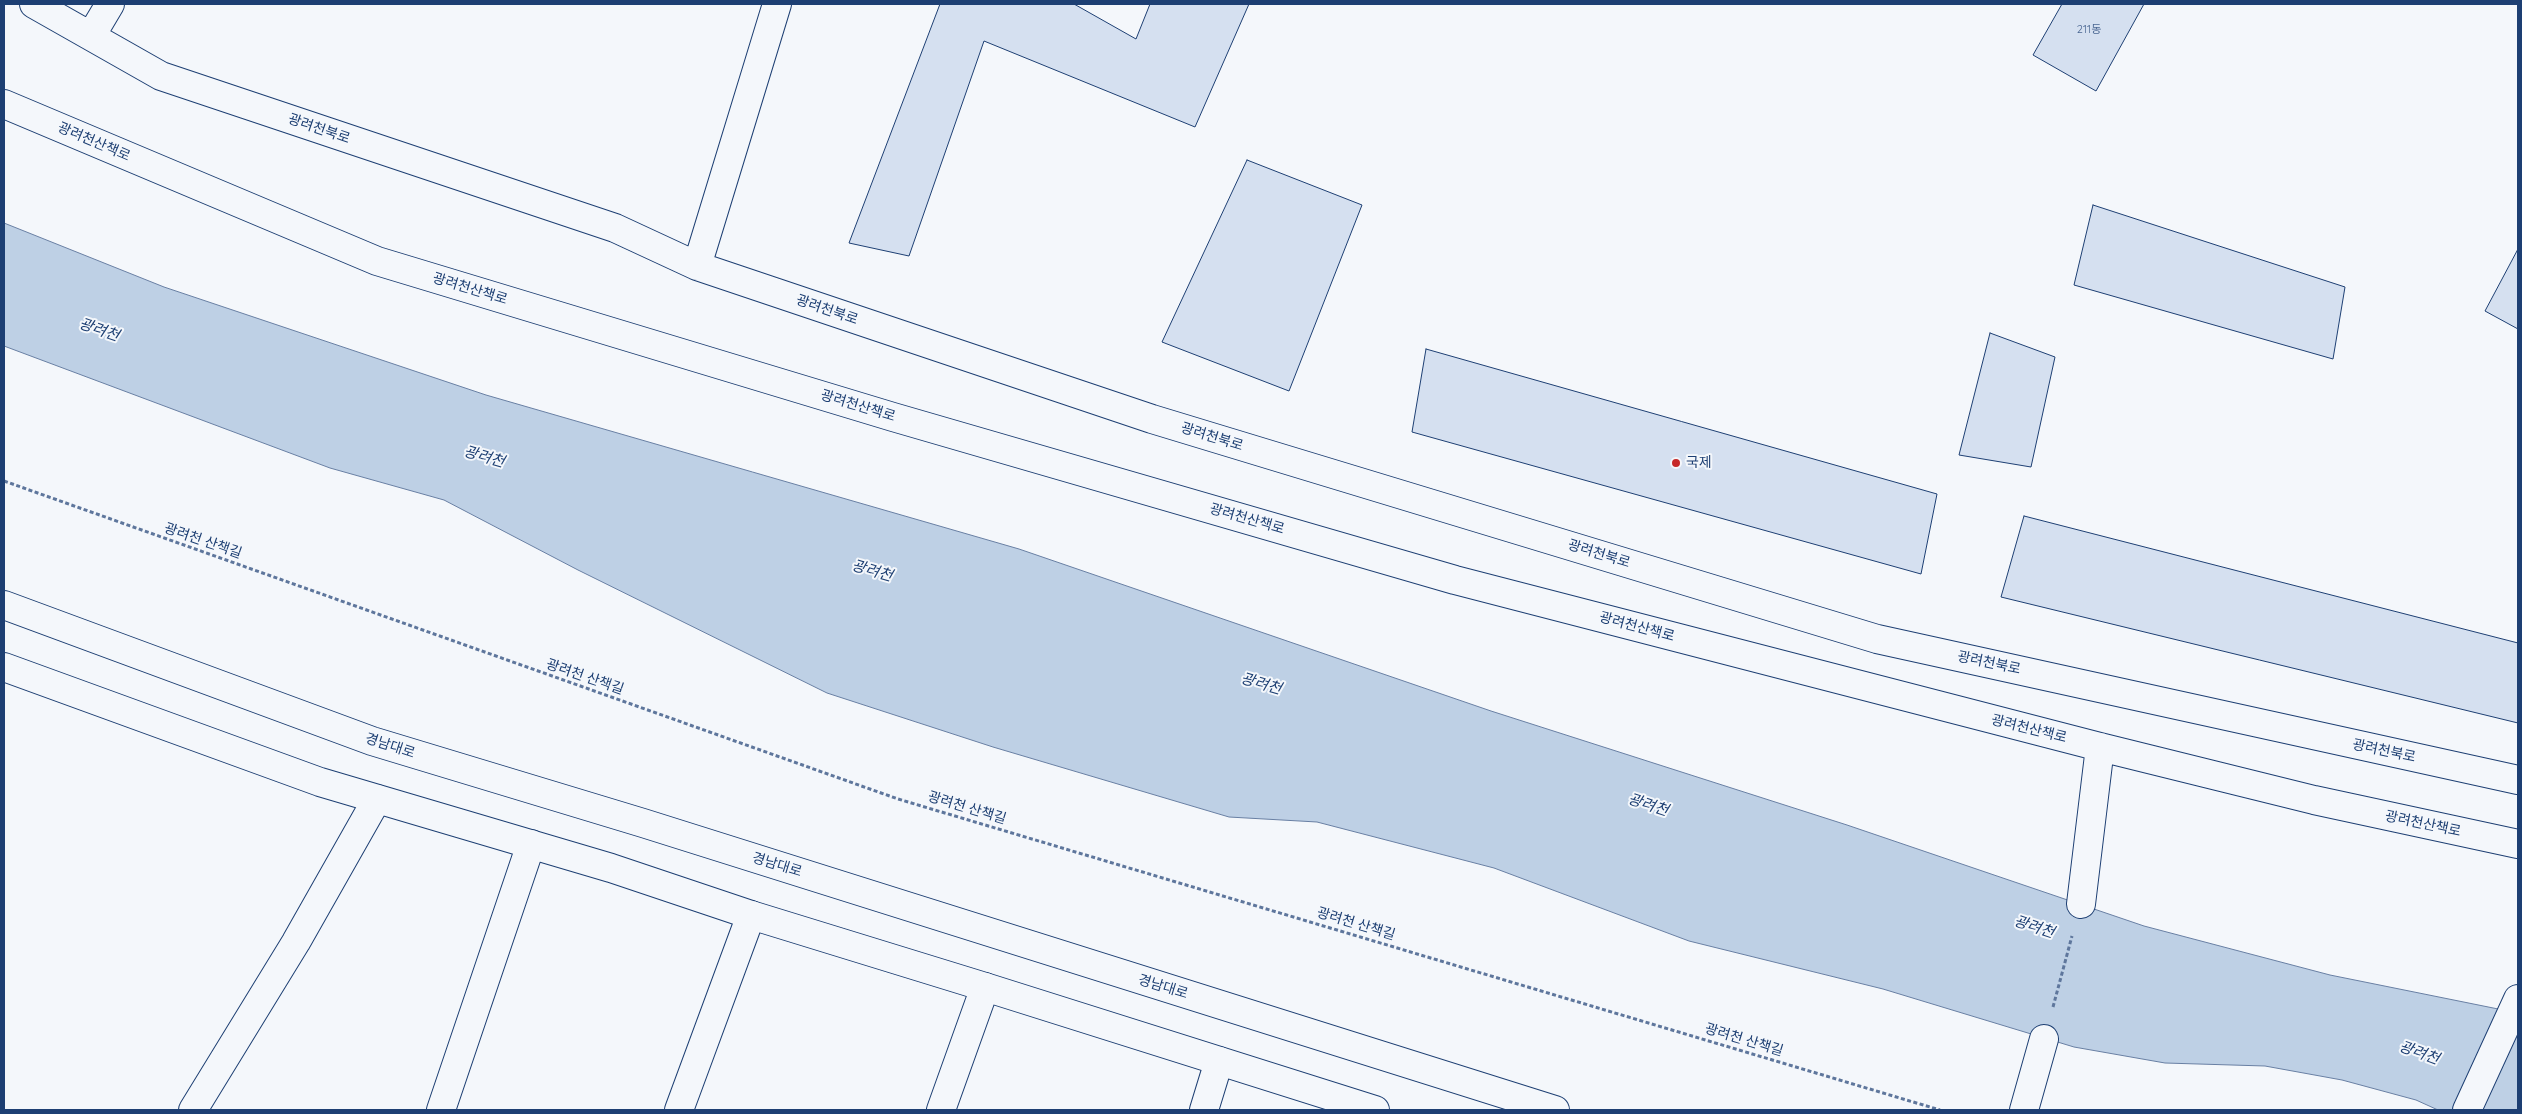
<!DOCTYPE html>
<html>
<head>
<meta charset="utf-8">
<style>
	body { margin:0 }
	#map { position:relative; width:2522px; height:1114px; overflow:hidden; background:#f4f7fb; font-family:Quicksand,sans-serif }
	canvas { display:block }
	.frame { position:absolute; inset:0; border:5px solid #1d3f73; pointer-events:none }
</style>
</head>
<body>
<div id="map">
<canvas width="2522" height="1114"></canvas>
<div class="frame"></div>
</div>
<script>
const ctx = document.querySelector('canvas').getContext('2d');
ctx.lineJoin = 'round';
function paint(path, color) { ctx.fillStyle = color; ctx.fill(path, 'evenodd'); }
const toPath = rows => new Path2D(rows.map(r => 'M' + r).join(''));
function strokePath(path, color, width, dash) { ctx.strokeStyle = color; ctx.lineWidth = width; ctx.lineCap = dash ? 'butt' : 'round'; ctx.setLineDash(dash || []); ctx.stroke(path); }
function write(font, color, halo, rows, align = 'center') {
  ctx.font = font + ' Quicksand,"Noto Sans KR",sans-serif'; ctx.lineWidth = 4; ctx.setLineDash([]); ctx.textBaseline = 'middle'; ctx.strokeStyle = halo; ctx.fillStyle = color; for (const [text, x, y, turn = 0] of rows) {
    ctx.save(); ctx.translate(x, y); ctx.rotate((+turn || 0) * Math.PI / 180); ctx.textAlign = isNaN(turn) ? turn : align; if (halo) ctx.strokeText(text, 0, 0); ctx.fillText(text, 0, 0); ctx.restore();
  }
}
const water = toPath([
	[4,223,164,287,486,395,1019,549,1491,711,1847,825,2144,926,2330,975,2518,1013,2518,1110,2438,1110,2416,1100,2342,1080,2265,1066,2165,1063,2074,1047,1883,989,1689,941,1494,868,1317,822,1229,817,993,747,827,693,578,570,444,500,330,468,4,346,4,223]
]);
paint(water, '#bed0e5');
strokePath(water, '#687fa3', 1);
const building = toPath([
	[940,4,1074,4,1136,39,1150,4,1249,4,1195,127,984,41,909,256,849,243,940,4],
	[2062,4,2144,4,2096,91,2033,55,2062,4],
	[1247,160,1362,205,1289,391,1162,342,1247,160],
	[2093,205,2345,287,2333,359,2074,285,2093,205],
	[2518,249,2518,329,2485,311,2518,249],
	[1990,333,2055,357,2031,467,1959,455,1990,333],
	[1426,349,1937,494,1921,574,1412,432,1426,349],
	[2024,516,2518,643,2518,723,2001,597,2024,516]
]);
paint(building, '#d5e0f0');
strokePath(building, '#1d3f73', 1);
const minor = toPath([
	[34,4,161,76,615,228,697,266,777,4],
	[91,36,110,4],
	[4,104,377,261,893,417,1455,580,2100,747,2314,800,2518,844],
	[697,266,1152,419,1877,639,2518,780],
	[2081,904,2100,747],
	[193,1110,296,942,377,799],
	[441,1110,531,844],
	[679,1110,751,915],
	[941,1110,985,987],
	[1204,1110,1219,1061],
	[2024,1110,2044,1039],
	[2467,1110,2518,999]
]);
const highway = toPath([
	[4,605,372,741,643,823,1555,1110],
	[4,667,320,782,611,868,751,915,985,987,1375,1110]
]);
strokePath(minor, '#1d3f73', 30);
strokePath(highway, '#1d3f73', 30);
strokePath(toPath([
	[4,481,898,799,1940,1110],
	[2053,1007,2072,936]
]), '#5e769c', 3, [4, 2.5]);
strokePath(minor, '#f4f7fb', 28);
strokePath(highway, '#f4f7fb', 28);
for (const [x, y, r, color] of [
	[1676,463,5,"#c62828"]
]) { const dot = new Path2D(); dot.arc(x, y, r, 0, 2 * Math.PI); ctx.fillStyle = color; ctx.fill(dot); strokePath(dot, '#f4f7fb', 2); }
write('11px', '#4b6792', null, [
	["211동",2089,30]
]);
write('14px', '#1d3f73', '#f4f7fb', [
	["광려천북로",319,129,19],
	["광려천산책로",94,142,23],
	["광려천산책로",470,289,17],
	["광려천북로",827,310,19],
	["광려천산책로",858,406,17],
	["광려천북로",1212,437,17],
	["광려천산책로",1247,519,16],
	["광려천 산책길",203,541,19],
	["광려천북로",1599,554,17],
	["광려천산책로",1637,627,15],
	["광려천북로",1989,663,12],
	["광려천 산책길",585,677,19],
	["광려천산책로",2029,729,14],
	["경남대로",390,746,18],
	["광려천북로",2384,751,12],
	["광려천 산책길",967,808,17],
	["광려천산책로",2423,824,12],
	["경남대로",777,865,17],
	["광려천 산책길",1356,924,17],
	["경남대로",1163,987,17],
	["광려천 산책길",1744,1040,17]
]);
write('14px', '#1d3f73', '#f4f7fb', [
	["국제",1686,463]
], 'left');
write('italic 15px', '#1d3f73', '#f4f7fb', [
	["광려천",99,330,19],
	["광려천",484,457,16],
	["광려천",872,571,16],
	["광려천",1261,684,16],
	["광려천",1648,805,18],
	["광려천",2034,927,18],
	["광려천",2419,1053,20]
]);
</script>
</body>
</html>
